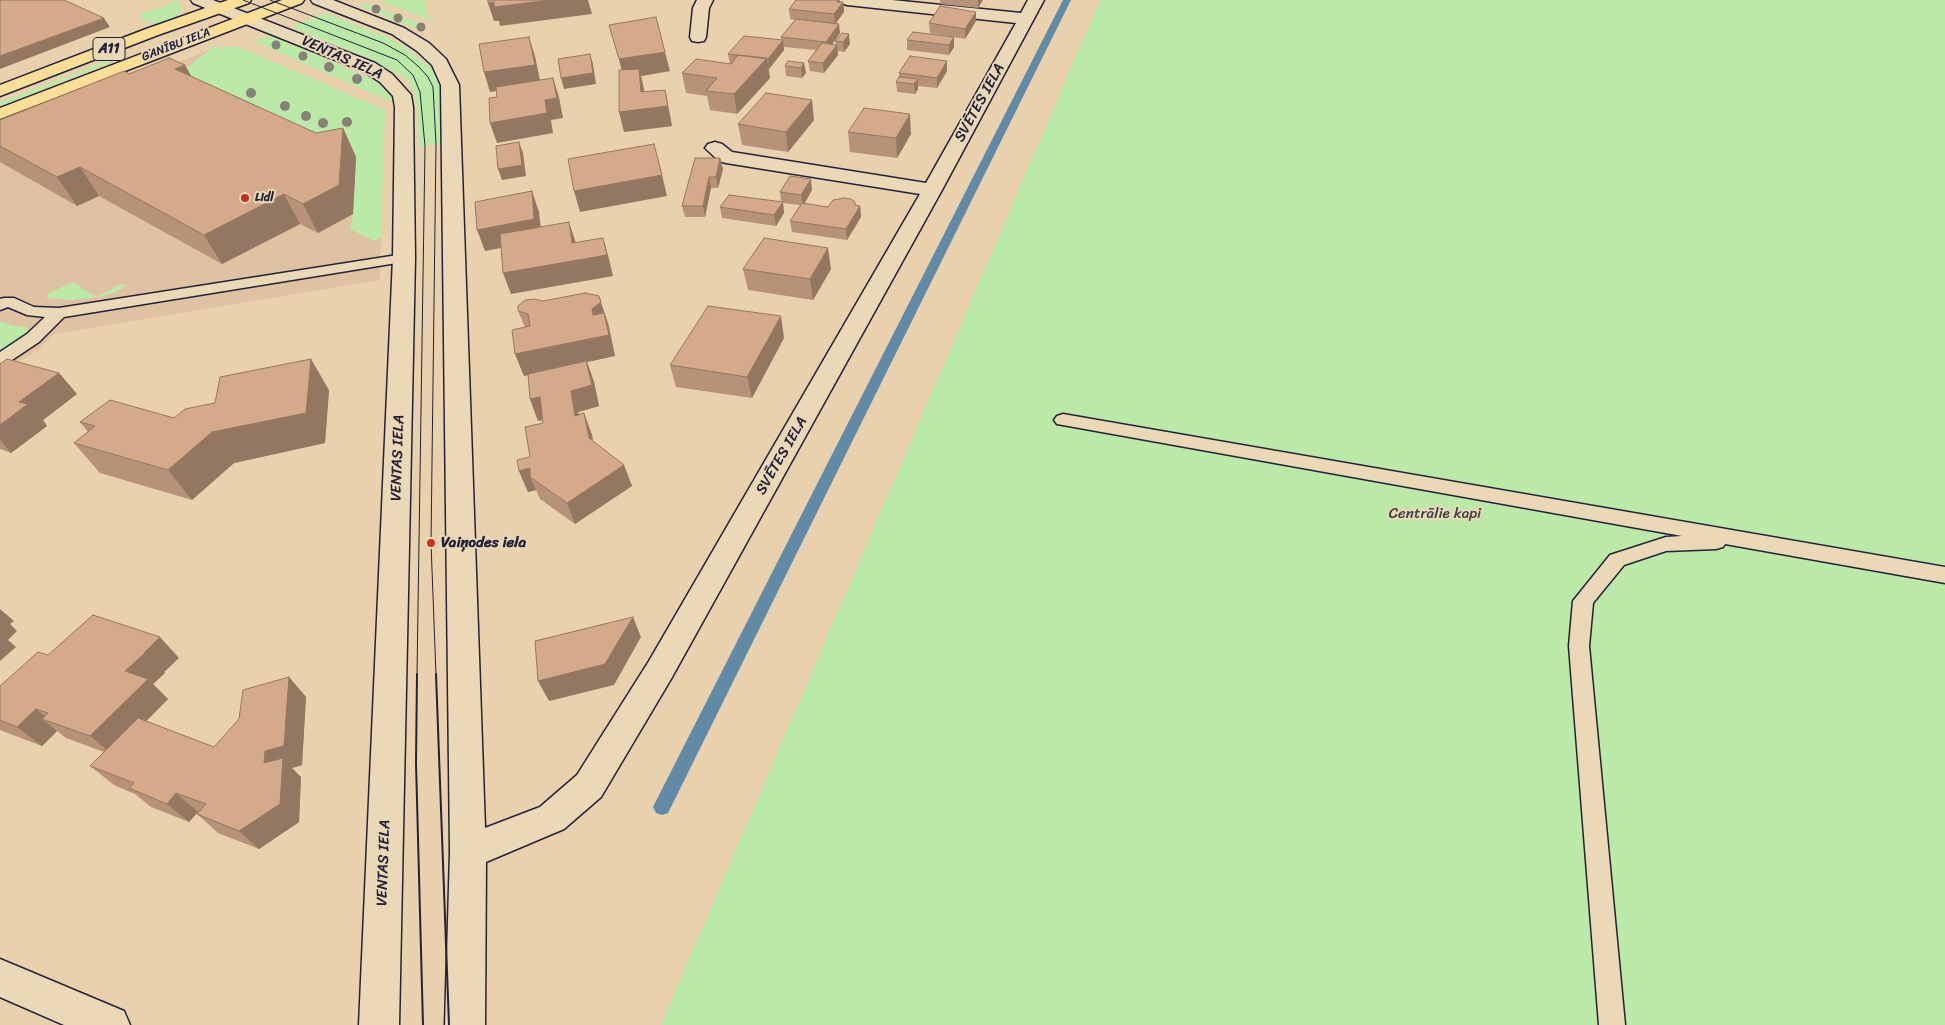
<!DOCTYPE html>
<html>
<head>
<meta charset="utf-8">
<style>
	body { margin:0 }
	canvas { display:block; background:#e9d1ae }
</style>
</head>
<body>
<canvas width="1945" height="1025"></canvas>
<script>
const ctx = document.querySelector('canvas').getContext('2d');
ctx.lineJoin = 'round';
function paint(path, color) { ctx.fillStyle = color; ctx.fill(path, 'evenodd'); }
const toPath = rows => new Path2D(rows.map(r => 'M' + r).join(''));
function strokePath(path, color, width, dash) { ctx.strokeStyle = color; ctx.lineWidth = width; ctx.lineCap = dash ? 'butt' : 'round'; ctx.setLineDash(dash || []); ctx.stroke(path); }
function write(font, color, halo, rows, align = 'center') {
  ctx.font = font + ' Sriracha,sans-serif'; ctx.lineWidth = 4; ctx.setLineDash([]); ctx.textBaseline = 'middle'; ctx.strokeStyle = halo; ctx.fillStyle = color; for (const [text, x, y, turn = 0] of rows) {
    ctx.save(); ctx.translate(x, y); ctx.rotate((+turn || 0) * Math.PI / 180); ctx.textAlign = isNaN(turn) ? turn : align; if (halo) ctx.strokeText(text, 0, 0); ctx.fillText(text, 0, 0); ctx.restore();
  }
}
paint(toPath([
	[227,46,239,47,385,110,380,280,54,334,39,349,19,362,0,370,0,134,211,49]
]), '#dfc2a2');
paint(toPath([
	[378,0,425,0,425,15,436,20,435,22],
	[1100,0,1945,0,1945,1025,661,1025],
	[177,1,183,8,180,12,176,17,158,25,139,17,141,14],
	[366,3,426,26,423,31,359,6],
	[325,13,387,37,405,47,431,68,439,83,441,95,442,143,419,147,418,117,415,95,407,79,371,59,291,27],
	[270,35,374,80,392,96,394,103,255,42],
	[227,46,239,47,385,110,381,237,374,241,350,229,353,214,356,157,144,101,211,49],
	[124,54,130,55,0,106,0,102],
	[73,282,96,297,121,284,127,285,115,292,100,297,72,300,47,298,46,296,49,293],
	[0,322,13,326,28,327,27,332,17,343,0,349]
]), '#bae9a8');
paint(toPath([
	[1063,0,1071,0,668,813,662,815,656,813,653,807,656,801,1063,0]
]), '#608aa5');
const service = toPath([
	[404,254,409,255,411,258,409,261,64,317,39,342,6,364,0,365,0,352,27,334,45,317,27,315,8,307,0,310,0,299,4,298,14,298,34,307,59,308,404,254],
	[1063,414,1945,567,1945,583,1725,544,1723,547,1716,549,1666,551,1624,565,1593,603,1589,646,1625,1025,1599,1025,1569,646,1573,601,1610,555,1666,537,1682,536,1057,424,1054,420,1057,416,1063,414]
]);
const minor = toPath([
	[191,0,213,0,375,63,392,74,411,95,413,107,415,258,399,1025,359,1025,393,258,395,107,393,96,380,82,363,71,193,3,191,0],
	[311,0,333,0,404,28,429,43,446,59,459,85,485,828,540,807,577,775,649,661,920,194,726,163,719,161,705,148,708,144,715,142,722,144,732,152,926,183,1016,23,847,5,841,3,839,0,892,0,1021,13,1028,0,1044,0,942,190,671,679,601,797,564,829,486,862,485,1025,445,1025,450,852,441,85,432,65,417,51,392,34,313,3,311,0],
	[697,0,713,0,709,8,706,37,704,41,698,42,692,41,690,37,693,8,697,0],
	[0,959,124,1011,130,1025,64,1025,0,997,0,959]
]);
const trunk = toPath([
	[228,0,251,0,249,3,158,35,0,96,0,85,146,29,228,0],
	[282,0,304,0,302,3,0,119,0,108,282,0]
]);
strokePath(service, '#22223b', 3);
strokePath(minor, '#22223b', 3);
strokePath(trunk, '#22223b', 3);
paint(service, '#ebd8b6');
paint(minor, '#ebd8b6');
paint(trunk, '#fdde96');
strokePath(toPath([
	[243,0,397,60,413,75,420,92,425,146,417,675],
	[270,0,383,43,405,55,419,67,428,77,433,87,436,144,431,543,436,675]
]), '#22223b', 1);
strokePath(toPath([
	[417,674,416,763,423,1025],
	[436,674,449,1025]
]), '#22223b', 2);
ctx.fillStyle = '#888178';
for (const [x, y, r] of [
	[376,9,4.5],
	[398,18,4.5],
	[421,27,4.5],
	[276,45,4.5],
	[303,56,4.5],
	[329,67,5],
	[357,79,5],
	[251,93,5],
	[285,106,5],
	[306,116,5],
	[347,122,5],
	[323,123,5]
]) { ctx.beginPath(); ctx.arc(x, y, r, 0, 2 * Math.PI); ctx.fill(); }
paint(toPath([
	[940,0,983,0,978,8,940,4],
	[839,2,843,2,844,12,836,23,840,33,832,44,836,45,835,41,842,33,850,44,844,52,837,51,838,55,824,73,810,71,808,61,816,50,784,47,784,50,769,69,768,69,770,78,737,114,710,110,707,96,686,93,682,73,730,64,728,54,781,40,781,37,795,20,790,19,789,9],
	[976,12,976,21,965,39,930,33,929,23],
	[609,25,670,71,641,76,644,92,665,90,672,126,624,132,622,70],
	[954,37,954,47,949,55,907,50,907,40],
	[804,63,806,73,802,78,786,76,785,66],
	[947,71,937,88,918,86,918,89,915,94,897,92,896,82,899,77,899,73],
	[129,74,191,76,316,133,343,128,356,157,353,214,318,233,300,224,222,264,99,196,77,206,0,162,0,120],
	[814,120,788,152,742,145,738,124],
	[848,132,911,134,897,158,850,152],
	[720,158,723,169,718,188,711,188,705,217,685,217,682,206],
	[812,190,804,204,828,207,856,206,860,206,861,217,847,240,792,232,790,221,800,205,783,203,784,213,776,226,722,218,720,207,781,202,780,192],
	[743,269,831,269,813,300,748,290],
	[518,311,608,323,615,356,587,362,594,382,599,406,578,412,579,415,584,413,592,435,593,442,624,465,632,486,575,524,540,499,536,490,528,492,519,471,530,457,543,423,542,420,538,421,530,399,528,375,524,376,515,354,525,327],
	[784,338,752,398,676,387,670,365],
	[0,364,59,373,77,394,43,420,47,426,11,453,0,449],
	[329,390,325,443,234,463,192,500,100,473,74,443,88,432,80,422,174,418],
	[48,655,179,658,164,672,165,673,153,684,168,699,146,721,214,747,289,677,306,697,302,765,292,768,301,777,299,822,259,849,218,833,197,814,199,812,198,812,189,822,151,807,135,794,114,785,90,766,104,752,66,738,57,731,42,746,0,730,0,686]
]), '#b69278');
paint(toPath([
	[550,0,588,0,592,14,500,26,499,21,494,21,488,3],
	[838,0,839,0,840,7,843,2,844,12,835,24,834,14,837,2],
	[978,0,983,0,978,8],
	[976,12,976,21,965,39,965,29],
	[104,18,110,27,0,69,0,56],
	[839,24,840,33,827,52,826,42],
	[849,34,850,44,844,52,843,42],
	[529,37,535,56,541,85,490,92,484,72],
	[954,37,954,47,949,55,949,45],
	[783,40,784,50,769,69,768,59],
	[837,45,838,55,824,73,823,63],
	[665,52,670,71,641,76,644,89,645,109,665,90,672,126,624,132,619,112,641,92,624,79,619,59],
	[590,54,593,64,596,84,564,89,561,78],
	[767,58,770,78,737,114,734,94],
	[947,61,947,71,937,88,937,78],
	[804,63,806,73,802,78,801,68],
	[185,65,200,92,175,69],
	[553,78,559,97,563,118,551,120,553,133,497,143,490,123,545,100],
	[918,79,918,89,915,94,914,84],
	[812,100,814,120,788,152,786,132],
	[910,114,911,134,897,158,896,138],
	[343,128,356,157,353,214,318,233,303,204],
	[519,142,523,153,526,176,502,180,498,169],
	[720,158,723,169,718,188,716,177],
	[80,167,99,196,77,206,57,177],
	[662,175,667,196,580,212,574,191],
	[709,177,711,188,705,217,703,206],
	[811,179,812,190,803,206,801,195],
	[532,191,539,212,542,240,485,251,477,230],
	[284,194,300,224,222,264,204,235],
	[783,202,784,213,776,226,774,215],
	[860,206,861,217,847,240,846,229],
	[569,222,576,243,603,238,609,259,613,276,511,294,503,273,572,243],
	[828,248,831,269,813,300,810,279],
	[599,296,608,323,615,356,587,362,594,382,599,406,578,412,583,437,575,416,571,391,587,363,524,376,515,354,593,315,592,309],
	[781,316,784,338,752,398,747,377],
	[311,359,329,390,325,443,234,463,192,500,168,470,212,432],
	[59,373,77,394,43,420,47,426,11,453,0,440,0,425,19,402],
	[540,397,548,419,538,421,530,399],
	[584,413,592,435,596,460,589,438],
	[624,465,632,486,575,524,567,503],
	[530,468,530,477,536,490,528,492,519,471],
	[0,609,14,621,10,624,17,631,8,640,16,647,0,661],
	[633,617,641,637,614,685,549,701,538,681],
	[160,637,179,658,164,672,165,673,153,684,168,699,113,755,90,736,125,671],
	[289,677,306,697,302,765,292,768,301,777,299,822,259,849,239,831],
	[36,709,53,722,42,719,57,731,42,746,17,727],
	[176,793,198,812,189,822,167,804]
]), '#947761');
const building = toPath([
	[0,0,64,0,104,18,0,56,0,0],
	[488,0,550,0,494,7,494,2,488,3,488,0],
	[796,0,838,0,837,2,843,2,834,14,789,9,796,0],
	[940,6,976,12,965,29,929,23,940,6],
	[656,17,665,52,619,59,609,25,656,17],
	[796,19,839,24,826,42,781,37,796,19],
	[913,32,954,37,949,45,907,40,913,32],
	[842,33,849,34,843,42,835,41,842,33],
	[744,36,783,40,768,59,728,54,744,36],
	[529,37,535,65,484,72,479,44,529,37],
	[822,43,837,45,823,63,808,61,822,43],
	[590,54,593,73,561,78,558,59,590,54],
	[738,55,767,58,734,94,706,91,717,78,682,73,696,59,731,64,738,55],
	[910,56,947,61,937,78,899,73,910,56],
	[169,58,185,65,175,69,316,133,343,128,339,185,303,204,284,194,204,235,80,167,57,177,0,146,0,120,124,71,129,74,169,58],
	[788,61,804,63,801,68,785,66,788,61],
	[639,69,641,92,665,90,668,106,619,112,619,70,639,69],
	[899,77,918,79,914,84,896,82,899,77],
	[553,78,557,98,545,100,547,113,490,123,489,98,497,97,496,87,553,78],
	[766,93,812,100,786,132,738,124,766,93],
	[864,108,910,114,896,138,848,132,864,108],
	[519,142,522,165,498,169,496,146,519,142],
	[654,144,662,175,574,191,568,159,654,144],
	[695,158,720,158,716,177,709,177,703,206,682,206,695,158],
	[790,176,811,179,801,195,780,192,790,176],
	[532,191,534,219,477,230,475,202,532,191],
	[729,195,783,202,774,215,720,207,729,195],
	[844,198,851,199,855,202,855,205,860,206,846,229,790,221,802,203,828,207,833,200,844,198],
	[569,222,572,243,603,238,607,255,503,273,500,234,569,222],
	[764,238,828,248,810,279,743,269,764,238],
	[585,293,599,296,601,302,592,309,593,315,604,313,609,335,515,354,512,330,530,326,528,314,518,311,518,306,525,300,534,299,543,301,585,293],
	[708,306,781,316,747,377,670,365,708,306],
	[7,359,59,373,19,402,28,404,0,425,0,364,7,359],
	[311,359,306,413,212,432,168,470,74,443,95,426,80,422,110,400,174,418,185,409,215,403,220,377,311,359],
	[586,361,592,385,571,391,575,416,584,413,589,438,624,465,567,503,530,477,530,468,519,471,517,460,530,457,525,427,543,423,540,397,530,399,528,374,586,361],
	[93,615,160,637,144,653,145,653,125,671,148,679,90,736,42,719,48,713,36,709,17,727,0,720,0,686,38,652,48,655,93,615],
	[633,617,605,664,538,681,535,641,633,617],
	[289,677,284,746,265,751,264,763,283,758,280,804,239,831,197,814,206,804,176,793,167,804,129,788,134,783,90,766,138,718,214,747,239,719,243,690,289,677]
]);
paint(building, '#d4aa8b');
strokePath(building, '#947761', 1);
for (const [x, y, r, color] of [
	[245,198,5,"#c8321e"],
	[431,543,5,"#c8321e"]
]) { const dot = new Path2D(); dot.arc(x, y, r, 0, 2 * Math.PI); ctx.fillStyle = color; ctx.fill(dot); strokePath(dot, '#ebd8b6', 2); }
write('12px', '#22223b', '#ebd8b6', [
	["GANĪBU IELA",176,45,-21]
]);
write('bold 12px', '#22223b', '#ebd8b6', [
	["Lidl",255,198]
], 'left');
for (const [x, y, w] of [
	[109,49,32]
]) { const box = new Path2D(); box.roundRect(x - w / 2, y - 11.5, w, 23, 4); ctx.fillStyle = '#ebd8b6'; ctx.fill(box); strokePath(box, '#22223b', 1); }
write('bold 14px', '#22223b', null, [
	["A11",109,49]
]);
write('15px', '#22223b', '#ebd8b6', [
	["VENTAS IELA",342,58,24],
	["SVĒTES IELA",980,103,-61],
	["SVĒTES IELA",782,456,-60],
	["VENTAS IELA",398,458,-88],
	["VENTAS IELA",384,863,-88]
]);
write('15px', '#39404b', '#ebd8b6', [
	["Centrālie kapi",1435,514]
]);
write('bold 15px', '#22223b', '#ebd8b6', [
	["Vaiņodes iela",441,543]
], 'left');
</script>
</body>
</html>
